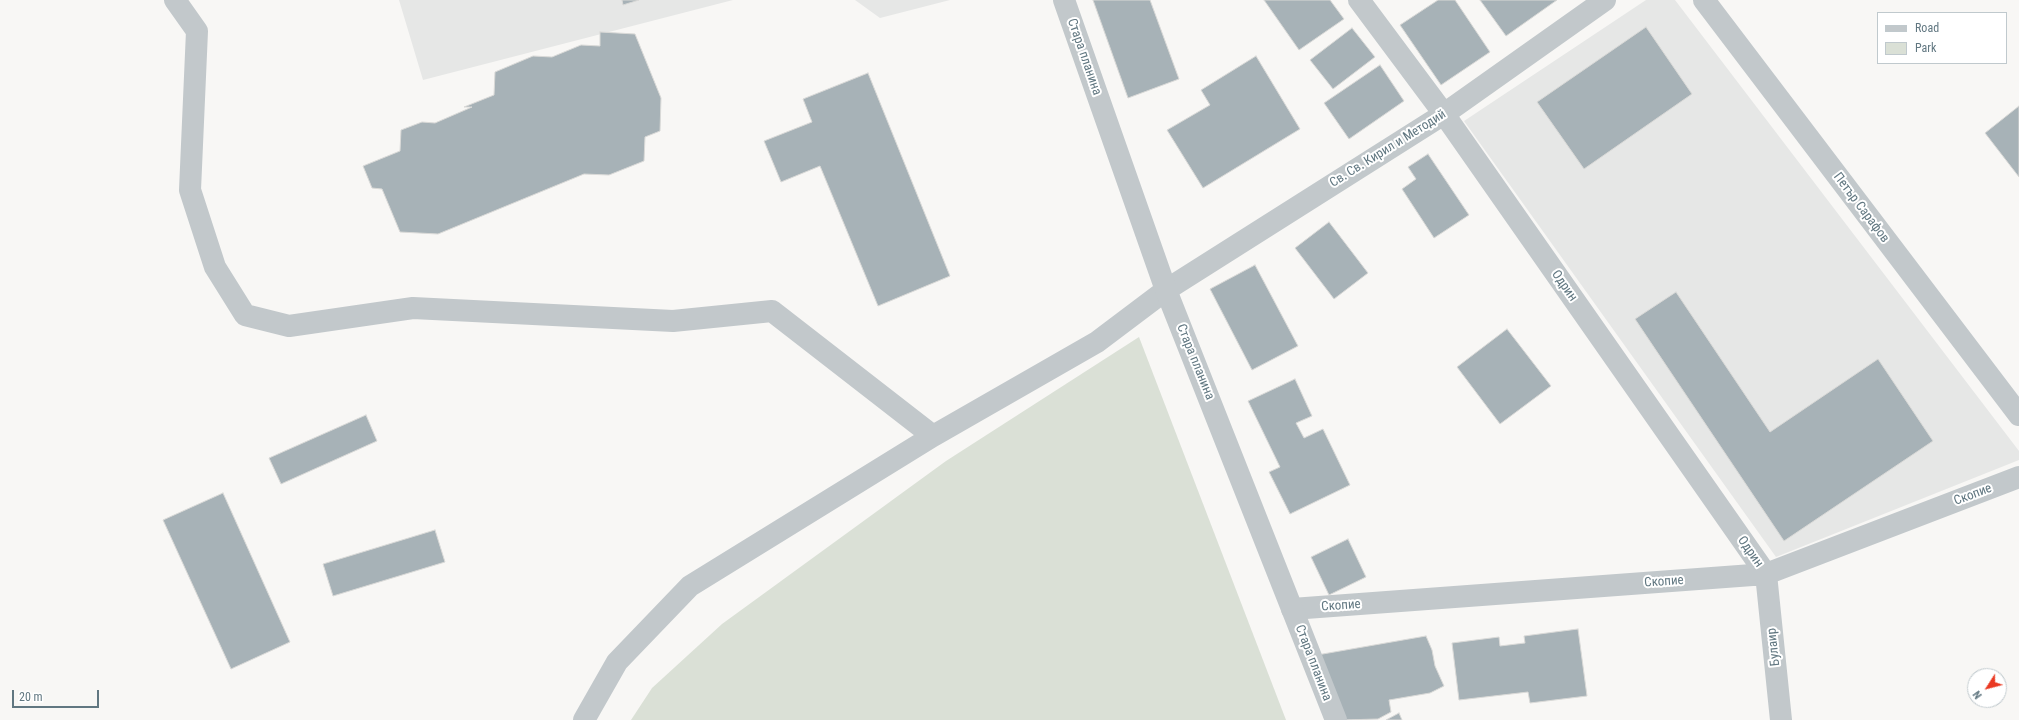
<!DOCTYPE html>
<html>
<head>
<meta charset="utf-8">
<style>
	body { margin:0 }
	#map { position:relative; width:2019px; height:720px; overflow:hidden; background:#f8f7f5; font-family:"Roboto Condensed",sans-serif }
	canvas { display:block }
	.legend { position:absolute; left:1877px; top:12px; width:130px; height:52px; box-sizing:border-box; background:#fff; border:1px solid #c0c9cd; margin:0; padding:5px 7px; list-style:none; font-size:12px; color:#617781 }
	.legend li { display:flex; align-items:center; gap:8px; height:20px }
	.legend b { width:20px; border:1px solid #c0c9cd }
	.north { position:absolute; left:1967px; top:668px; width:40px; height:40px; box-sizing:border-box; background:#fff; border:1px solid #c0c9cd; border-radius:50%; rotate:234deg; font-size:11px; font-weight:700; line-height:16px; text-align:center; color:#617781 }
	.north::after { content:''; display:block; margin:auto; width:14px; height:18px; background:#ea3922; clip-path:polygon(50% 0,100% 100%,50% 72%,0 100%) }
	.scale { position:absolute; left:12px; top:690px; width:87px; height:18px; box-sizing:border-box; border:2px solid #617781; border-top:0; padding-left:5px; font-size:12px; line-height:14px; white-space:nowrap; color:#617781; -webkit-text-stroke:3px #fff; paint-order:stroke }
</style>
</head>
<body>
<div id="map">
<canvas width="2019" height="720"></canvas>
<ul class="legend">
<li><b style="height:5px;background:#c2c8cb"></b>Road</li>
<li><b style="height:11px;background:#dae0d6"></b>Park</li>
</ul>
<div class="north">N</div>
<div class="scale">20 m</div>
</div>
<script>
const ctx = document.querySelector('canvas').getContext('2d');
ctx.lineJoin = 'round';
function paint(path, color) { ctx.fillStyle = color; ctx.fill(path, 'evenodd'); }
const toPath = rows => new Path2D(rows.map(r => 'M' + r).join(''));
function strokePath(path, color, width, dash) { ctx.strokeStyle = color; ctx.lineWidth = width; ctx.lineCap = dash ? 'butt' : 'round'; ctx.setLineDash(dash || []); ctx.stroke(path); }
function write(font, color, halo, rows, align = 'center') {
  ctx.font = font + ' "Roboto Condensed",sans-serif'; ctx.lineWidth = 4; ctx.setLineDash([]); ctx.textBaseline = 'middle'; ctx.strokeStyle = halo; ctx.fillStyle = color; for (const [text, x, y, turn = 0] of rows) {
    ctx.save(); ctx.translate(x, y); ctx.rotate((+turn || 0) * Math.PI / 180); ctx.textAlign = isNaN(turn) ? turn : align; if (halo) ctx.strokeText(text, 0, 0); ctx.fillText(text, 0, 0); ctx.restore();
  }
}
paint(toPath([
	[399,0,733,0,423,80],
	[855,0,950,0,880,18],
	[1646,0,1675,0,2019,451,2019,460,1776,557,1464,121]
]), '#e6e7e6');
paint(toPath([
	[1139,337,1286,720,631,720,652,688,722,624,946,461]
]), '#dae0d6');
const building = toPath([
	[622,0,639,0,623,5,622,0],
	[1093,0,1150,0,1179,79,1128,98,1093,0],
	[1264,0,1330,0,1344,19,1299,50,1264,0],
	[1438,0,1455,0,1490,52,1441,85,1400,25,1438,0],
	[1480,0,1557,0,1506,36,1480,0],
	[1646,27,1692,94,1584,169,1537,102,1646,27],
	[1352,28,1375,57,1333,89,1310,60,1352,28],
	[600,32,635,34,661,98,660,131,645,137,644,161,609,175,584,174,438,234,400,232,382,189,372,188,363,166,400,151,401,130,422,122,435,123,472,107,464,107,494,95,495,72,533,56,552,57,581,45,600,46,600,32],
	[1256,56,1300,129,1203,188,1167,130,1210,105,1201,90,1256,56],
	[1380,65,1404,101,1349,139,1324,103,1380,65],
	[868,73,950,276,878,306,820,166,781,182,764,141,812,122,803,99,868,73],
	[2019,106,2019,177,1985,133,2019,106],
	[1428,154,1469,215,1434,238,1402,189,1416,179,1408,167,1428,154],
	[1329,222,1368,273,1334,299,1295,248,1329,222],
	[1255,265,1298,346,1252,370,1210,289,1255,265],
	[1676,292,1770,432,1878,359,1933,441,1784,541,1635,319,1676,292],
	[1507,329,1551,386,1500,424,1457,367,1507,329],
	[1295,379,1312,416,1296,423,1304,438,1323,429,1350,485,1290,514,1269,472,1280,467,1248,401,1295,379],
	[366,415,377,441,281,484,269,458,366,415],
	[223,493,290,642,231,669,163,520,223,493],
	[435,530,445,562,333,596,323,564,435,530],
	[1348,539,1366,577,1329,595,1311,557,1348,539],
	[1578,629,1587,696,1530,703,1528,692,1459,700,1452,643,1499,637,1500,646,1525,643,1524,636,1578,629],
	[1426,636,1432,650,1435,666,1444,686,1430,693,1389,700,1391,712,1378,719,1341,720,1317,655,1426,636],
	[1399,713,1402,720,1386,720,1399,713]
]);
paint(building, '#a7b2b7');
strokePath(building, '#d9d9d7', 1);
strokePath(toPath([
	[175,0,197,31,190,190,215,267,245,315,289,326,413,308,673,321,772,311,933,436],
	[1359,0,1444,114,1766,574,1781,720],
	[1704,0,2019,415],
	[1292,609,1766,574,2019,477],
	[584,720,617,662,690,586,933,436,1097,342,1166,290,1444,114,1605,0]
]), '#c2c8cb', 22);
strokePath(toPath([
	[1064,0,1166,290,1336,720]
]), '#c2c8cb', 22);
write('13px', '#617781', '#fff', [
	["Стара планина",1084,57,71],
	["Св. Св. Кирил и Методий",1388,149,-32],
	["Петър Сарафов",1861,208,53],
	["Одрин",1564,286,55],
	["Стара планина",1195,362,68],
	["Скопие",1973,495,-21],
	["Одрин",1750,552,55],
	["Скопие",1664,582,-4],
	["Скопие",1341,606,-4],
	["Булаир",1774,647,-96],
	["Стара планина",1313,663,69]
]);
</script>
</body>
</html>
